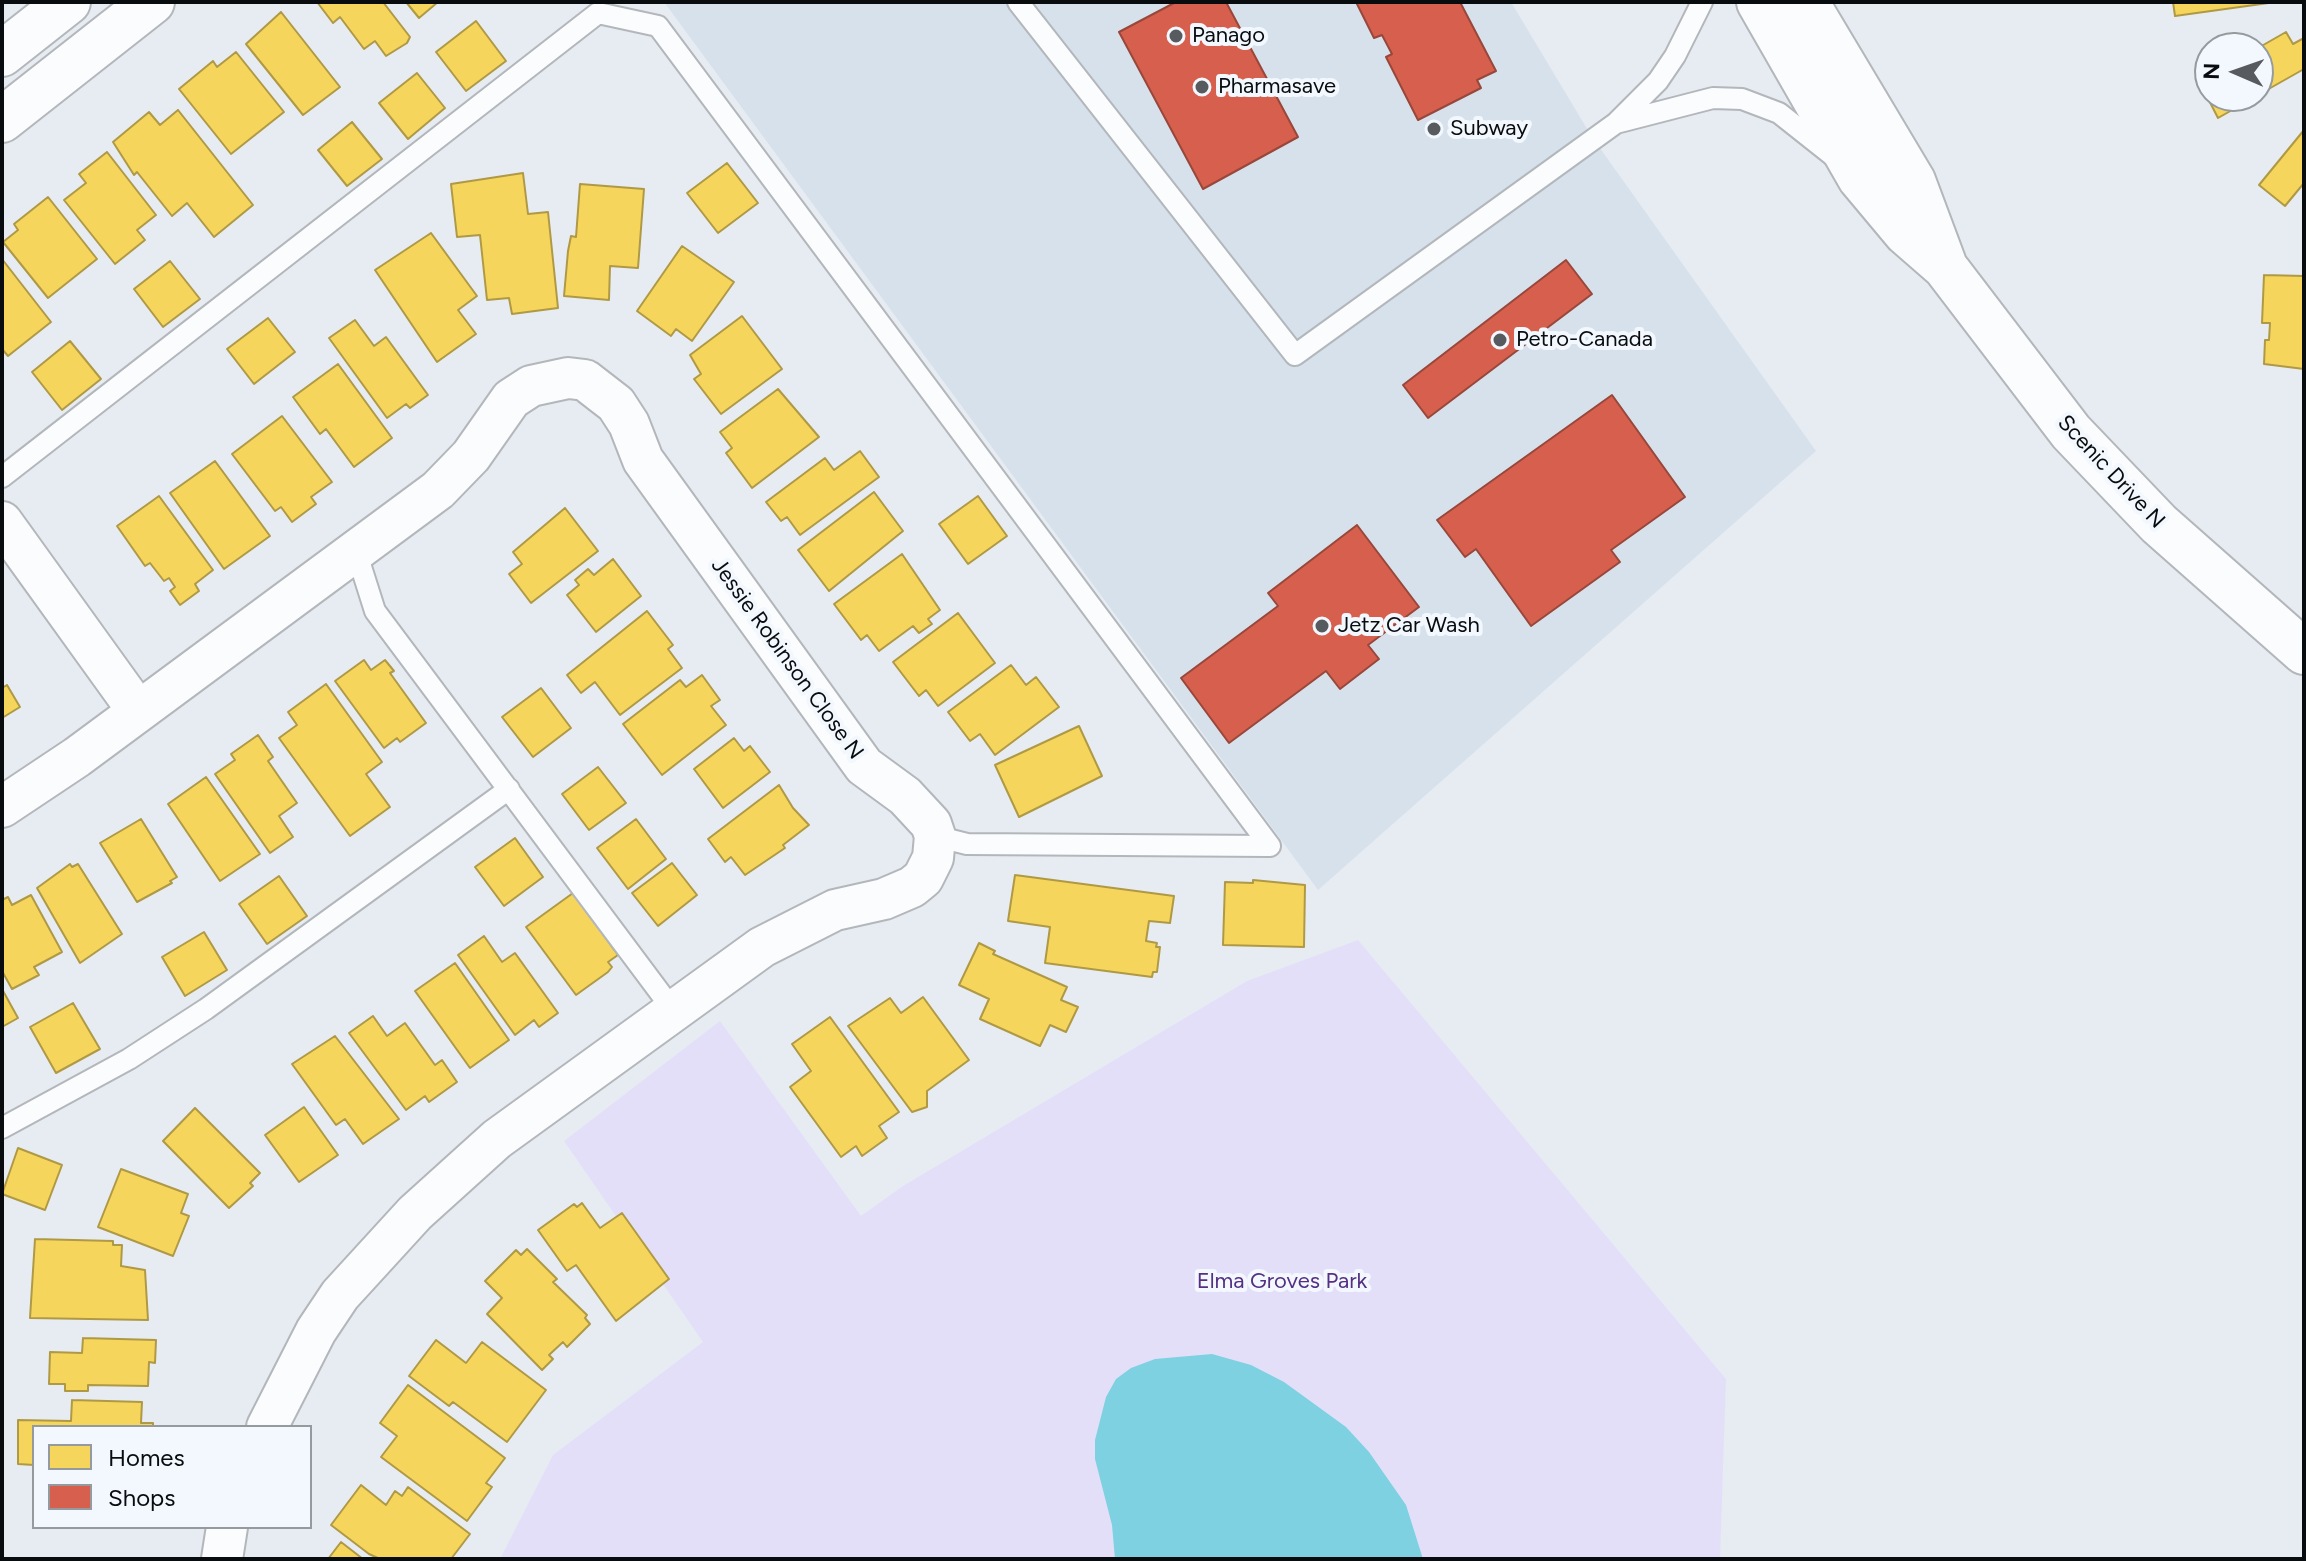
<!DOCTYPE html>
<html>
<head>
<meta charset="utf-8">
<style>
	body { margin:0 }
	#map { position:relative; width:2306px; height:1561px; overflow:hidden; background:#e7ecf2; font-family:Figtree,sans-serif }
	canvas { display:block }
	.frame { position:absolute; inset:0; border:4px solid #090c0f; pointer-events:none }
	.legend { position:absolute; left:32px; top:1425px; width:280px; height:104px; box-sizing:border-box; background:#f3f8ff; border:2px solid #959a9f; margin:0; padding:10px 14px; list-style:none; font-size:24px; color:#090c0f }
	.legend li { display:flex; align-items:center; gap:16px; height:40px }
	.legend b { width:40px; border:2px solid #959a9f }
	.north { position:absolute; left:2194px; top:32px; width:80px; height:80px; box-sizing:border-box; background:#f3f8ff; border:2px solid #959a9f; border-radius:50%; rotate:272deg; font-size:22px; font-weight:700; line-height:32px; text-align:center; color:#090c0f }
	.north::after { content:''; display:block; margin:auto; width:28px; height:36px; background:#575a5e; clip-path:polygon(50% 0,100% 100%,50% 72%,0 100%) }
</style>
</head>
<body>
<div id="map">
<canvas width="2306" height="1561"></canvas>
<div class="frame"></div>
<ul class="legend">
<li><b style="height:22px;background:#f6d55c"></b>Homes</li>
<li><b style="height:22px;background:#d6604d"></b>Shops</li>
</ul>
<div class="north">N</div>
</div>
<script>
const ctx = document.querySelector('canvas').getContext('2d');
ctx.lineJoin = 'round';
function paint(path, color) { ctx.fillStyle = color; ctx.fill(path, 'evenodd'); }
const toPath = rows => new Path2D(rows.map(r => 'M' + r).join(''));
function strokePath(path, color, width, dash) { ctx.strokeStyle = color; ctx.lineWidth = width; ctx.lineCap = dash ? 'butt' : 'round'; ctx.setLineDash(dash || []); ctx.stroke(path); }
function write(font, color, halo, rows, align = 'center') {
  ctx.font = font + ' Figtree,sans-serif'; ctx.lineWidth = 8; ctx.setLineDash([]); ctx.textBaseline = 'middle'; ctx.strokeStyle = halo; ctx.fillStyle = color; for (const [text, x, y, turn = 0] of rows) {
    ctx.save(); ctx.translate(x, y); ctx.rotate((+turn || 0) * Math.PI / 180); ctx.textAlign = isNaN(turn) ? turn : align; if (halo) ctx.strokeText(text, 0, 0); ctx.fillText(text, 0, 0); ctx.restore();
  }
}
paint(toPath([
	[664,2,1511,2,1592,137,1816,451,1318,890]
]), '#d7e1ec');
paint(toPath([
	[1358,940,1726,1379,1720,1559,500,1559,553,1455,703,1342,564,1141,720,1021,861,1216,903,1186,1247,981]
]), '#e4dff8');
paint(toPath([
	[1212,1354,1251,1365,1284,1382,1346,1427,1369,1452,1406,1505,1423,1559,1115,1559,1112,1525,1095,1459,1095,1440,1106,1397,1116,1379,1131,1368,1155,1359]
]), '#7dd1e0');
const homes = toPath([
	[317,2,383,2,410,37,407,43,386,56,375,41,364,49,340,17,333,23,317,2],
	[406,2,438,2,419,18,406,2],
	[2173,2,2276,2,2175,16,2173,2],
	[281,12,340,87,303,115,246,44,281,12],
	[476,21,506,61,466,91,436,52,476,21],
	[2286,32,2293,44,2304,38,2304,69,2258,95,2258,48,2286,32],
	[236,52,284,112,231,154,179,89,213,61,217,67,236,52],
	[2210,67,2210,96,2257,96,2218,118,2196,75,2210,67],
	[417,73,445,108,408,139,379,103,417,73],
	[178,110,253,205,214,237,187,203,172,216,137,172,134,175,113,142,149,112,160,125,178,110],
	[352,122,382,159,347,186,318,150,352,122],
	[2304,130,2304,183,2285,206,2259,185,2304,130],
	[107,152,156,215,137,230,145,240,115,264,64,200,86,183,79,174,107,152],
	[727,163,758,203,718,233,687,193,727,163],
	[523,173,528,214,548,212,558,308,512,314,509,298,487,300,480,235,457,237,451,184,523,173],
	[580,184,644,189,638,268,610,266,609,300,564,296,568,251,571,236,576,237,580,184],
	[48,197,97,259,48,298,3,242,18,230,14,224,48,197],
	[431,233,477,296,458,310,476,334,437,362,375,270,431,233],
	[682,246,734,282,692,341,676,329,671,336,637,311,682,246],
	[2,259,51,322,8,356,2,349,2,259],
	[170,261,200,299,163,327,134,289,170,261],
	[2264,275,2304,276,2304,369,2264,364,2265,340,2269,340,2270,323,2262,323,2264,275],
	[742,316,782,369,721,414,694,379,701,374,690,355,742,316],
	[268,318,295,352,254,384,227,349,268,318],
	[355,320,374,346,386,337,428,395,410,408,406,404,387,418,329,338,355,320],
	[70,341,101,379,62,410,32,372,70,341],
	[338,364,392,438,354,467,326,429,320,434,293,397,338,364],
	[778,389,819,437,752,488,726,453,732,448,720,432,778,389],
	[282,416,332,482,311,497,316,504,292,522,281,507,275,511,232,454,282,416],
	[860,451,879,477,800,535,787,517,781,521,766,502,825,458,834,470,860,451],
	[215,461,270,536,224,569,170,493,215,461],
	[874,492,903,531,829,591,798,550,874,492],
	[159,496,213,570,195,584,199,591,180,605,170,591,175,587,169,578,164,581,150,563,145,566,117,526,159,496],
	[978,496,1007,536,968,564,939,524,978,496],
	[565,508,598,551,531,603,509,574,522,564,513,552,565,508],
	[902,554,940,610,928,619,932,624,919,633,913,626,879,651,867,635,861,640,834,604,902,554],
	[613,559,641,596,596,632,567,595,579,585,575,580,588,569,594,575,613,559],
	[647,611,673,645,668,649,682,668,620,715,595,682,581,693,567,675,647,611],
	[958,613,995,663,938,706,926,690,919,696,893,662,958,613],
	[364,660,371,670,385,660,394,671,390,673,426,723,400,742,397,738,384,748,335,681,364,660],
	[1011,665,1026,685,1036,677,1059,707,995,755,980,734,970,741,948,712,1011,665],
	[702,675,720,700,711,706,726,725,662,775,623,724,680,680,686,687,702,675],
	[326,684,382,762,366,774,390,807,350,836,279,738,297,725,288,712,326,684],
	[7,685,20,707,2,718,2,688,7,685],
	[541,688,571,728,533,757,502,717,541,688],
	[1079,726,1102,776,1019,817,995,765,1079,726],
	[258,735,273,757,268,761,297,803,279,816,293,837,270,853,215,774,235,760,231,754,258,735],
	[734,738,744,751,750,746,770,772,723,808,694,769,734,738],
	[598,767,626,803,589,830,562,794,598,767],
	[206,777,260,854,220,881,168,804,206,777],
	[779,785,793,808,809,825,783,845,785,848,745,875,731,857,725,862,708,839,779,785],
	[141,819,177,877,170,881,172,883,137,902,100,843,141,819],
	[636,819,666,859,628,889,597,848,636,819],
	[515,838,543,877,504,906,475,867,515,838],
	[672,863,697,895,658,926,632,893,672,863],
	[70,864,72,867,78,864,122,934,80,963,37,888,70,864],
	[1015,875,1174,896,1170,923,1149,921,1146,941,1157,943,1156,947,1160,947,1157,972,1153,972,1152,977,1045,963,1050,927,1008,921,1015,875],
	[279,876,307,916,267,944,239,904,279,876],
	[1253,880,1305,885,1304,947,1223,945,1225,882,1253,883,1253,880],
	[573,893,618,955,608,962,612,967,608,972,576,995,526,927,573,893],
	[31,895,62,952,34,967,39,975,12,989,2,971,2,900,8,897,12,905,31,895],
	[204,932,227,970,185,996,162,957,204,932],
	[484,936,502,962,515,953,558,1013,539,1027,534,1020,515,1035,458,955,484,936],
	[979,943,995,951,993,954,1067,987,1061,1000,1078,1007,1066,1032,1050,1025,1040,1046,980,1019,989,999,959,985,979,943],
	[455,963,509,1040,470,1068,415,991,455,963],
	[2,989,18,1018,2,1027,2,989],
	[923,997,969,1060,927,1091,927,1107,912,1112,848,1026,890,998,901,1013,923,997],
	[73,1003,100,1049,56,1073,30,1027,73,1003],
	[373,1016,387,1036,405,1023,435,1065,442,1060,457,1082,429,1102,425,1096,406,1110,349,1033,373,1016],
	[830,1017,899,1112,879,1126,887,1138,862,1156,856,1146,841,1157,790,1087,811,1071,792,1044,830,1017],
	[335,1036,399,1119,363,1144,345,1119,336,1125,292,1064,335,1036],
	[304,1107,338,1155,299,1182,265,1135,304,1107],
	[195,1108,260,1173,250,1183,253,1186,229,1208,163,1141,195,1108],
	[18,1148,62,1165,45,1210,2,1194,18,1148],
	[121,1169,188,1194,181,1213,189,1216,173,1256,98,1227,121,1169],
	[582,1203,600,1228,622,1213,669,1279,616,1321,576,1265,567,1271,538,1230,574,1204,577,1207,582,1203],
	[35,1239,113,1241,113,1245,122,1245,121,1266,145,1270,148,1320,30,1318,35,1239],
	[527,1249,557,1279,553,1282,587,1315,585,1318,590,1324,567,1347,563,1342,549,1355,553,1359,542,1370,487,1314,502,1298,485,1281,516,1250,521,1255,527,1249],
	[83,1338,156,1340,155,1363,149,1362,148,1386,88,1385,88,1391,65,1391,65,1384,49,1384,50,1352,82,1353,83,1338],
	[436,1340,466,1363,482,1342,546,1390,507,1442,453,1402,449,1406,409,1376,436,1340],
	[408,1385,505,1458,486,1483,492,1487,467,1521,381,1457,397,1436,380,1423,408,1385],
	[72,1400,142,1402,141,1423,153,1423,153,1427,34,1427,34,1465,18,1464,18,1420,71,1421,72,1400],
	[361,1485,386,1505,395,1491,402,1496,408,1487,470,1534,451,1559,380,1559,369,1554,331,1525,361,1485],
	[341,1542,363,1559,328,1559,341,1542]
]);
paint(homes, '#f6d55c');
strokePath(homes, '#af9945', 2);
const shops = toPath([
	[1176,2,1226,2,1298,137,1203,189,1119,32,1176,2],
	[1356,2,1460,2,1496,71,1477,80,1481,88,1418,120,1386,57,1392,54,1382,35,1374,38,1356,2],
	[1566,260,1592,294,1428,418,1403,385,1566,260],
	[1612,395,1685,497,1611,550,1620,562,1531,626,1476,549,1465,557,1437,520,1612,395],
	[1357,525,1419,607,1368,645,1379,659,1340,689,1326,671,1229,743,1181,678,1278,606,1268,593,1357,525]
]);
paint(shops, '#d6604d');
strokePath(shops, '#98473a', 2);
const service = toPath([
	[1018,2,1295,355,1616,123,1658,81,1675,56,1702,2],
	[1616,123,1713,98,1742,99,1779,113,1832,155],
	[2,477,598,13,658,26,1270,846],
	[356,551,375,611,667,1002,685,999],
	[935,836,967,844,1270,846],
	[2,1128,129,1059,206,1009,509,789]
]);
const minor = toPath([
	[2,522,138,711],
	[2,807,77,757,438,490,471,456,511,399,531,386,568,378,585,380,616,404,629,424,643,460,864,766,905,796,931,824,935,836,933,858,923,878,912,887,884,899,835,910,762,947,497,1139,415,1213,340,1295,316,1331,267,1427],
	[222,1559,227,1527]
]);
const tertiary = toPath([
	[2,54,68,2],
	[2,120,152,2]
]);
const secondary = toPath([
	[1759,2,1860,178,1906,233,1945,267,2071,432,2159,524,2304,652],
	[1806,2,1913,181,1944,264]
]);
strokePath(service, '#b3b7bb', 24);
strokePath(minor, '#b3b7bb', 44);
strokePath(tertiary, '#b3b7bb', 48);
strokePath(secondary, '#b3b7bb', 48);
strokePath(service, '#fbfcfd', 20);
strokePath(minor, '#fbfcfd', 40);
strokePath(tertiary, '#fbfcfd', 44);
strokePath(secondary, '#fbfcfd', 44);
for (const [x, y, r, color] of [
	[1176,36,8,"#575a5e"],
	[1202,87,8,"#575a5e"],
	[1434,129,8,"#575a5e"],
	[1500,340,8,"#575a5e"],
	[1322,626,8,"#575a5e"]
]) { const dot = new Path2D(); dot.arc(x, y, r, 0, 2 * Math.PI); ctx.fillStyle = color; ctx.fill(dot); strokePath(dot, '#f3f8ff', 3); }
write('22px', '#090c0f', '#f3f8ff', [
	["Panago",1192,36],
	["Pharmasave",1218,87],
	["Subway",1450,129],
	["Petro-Canada",1516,340],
	["Jetz Car Wash",1338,626]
], 'left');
write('22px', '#090c0f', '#f3f8ff', [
	["Scenic Drive N",2111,472,47],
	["Jessie Robinson Close N",787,659,54]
]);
write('22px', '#542f84', '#f3f8ff', [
	["Elma Groves Park",1282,1282]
]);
</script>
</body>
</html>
